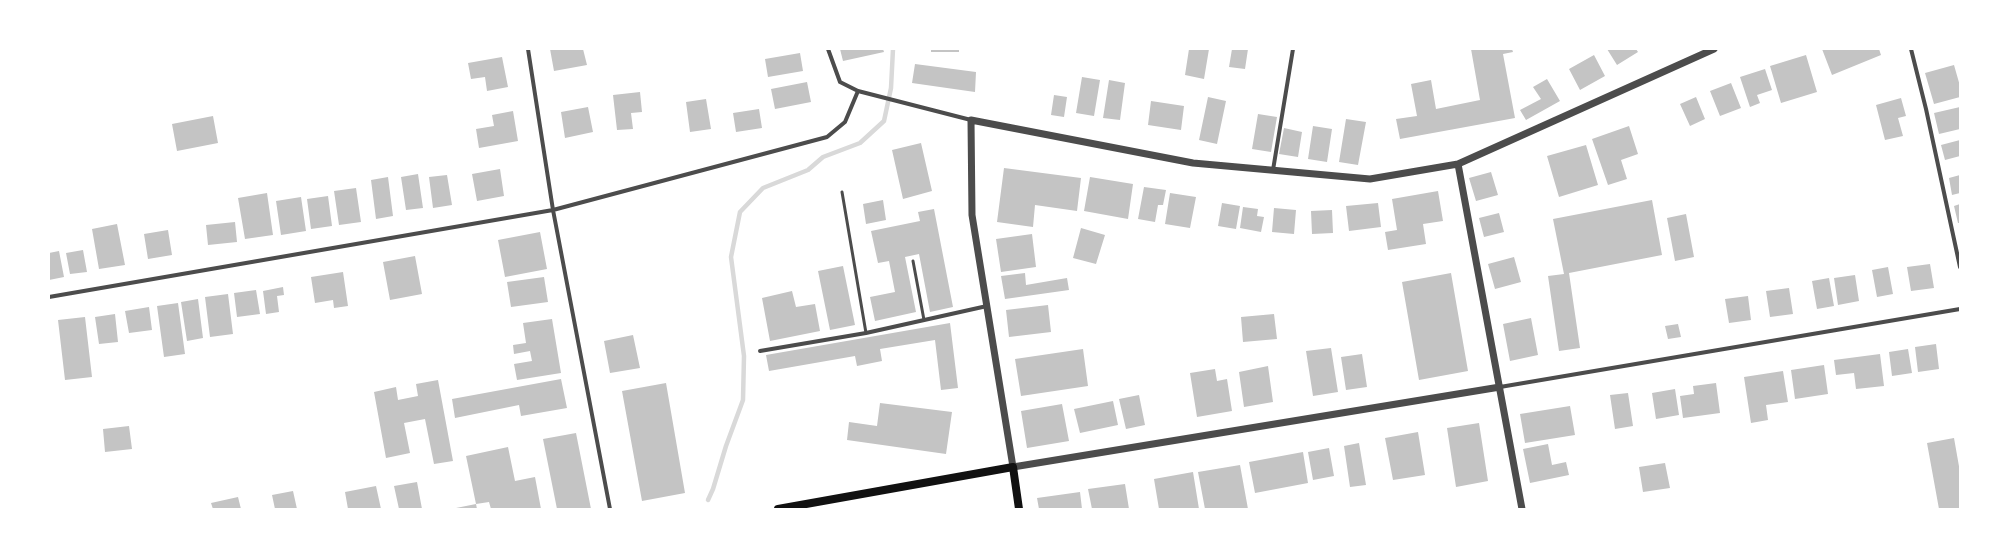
<!DOCTYPE html>
<html>
<head>
<meta charset="utf-8">
<style>
	body { margin:0 }
	#map { position:relative; width:2009px; height:558px; overflow:hidden; background:#fff; font-family:Overpass,sans-serif }
	canvas { display:block }
	.frame { position:absolute; inset:0; border:50px solid #fff; pointer-events:none }
</style>
</head>
<body>
<div id="map">
<canvas width="2009" height="558"></canvas>
<div class="frame"></div>
</div>
<script>
const ctx = document.querySelector('canvas').getContext('2d');
ctx.lineJoin = 'round';
const toPath = rows => new Path2D(rows.map(r => 'M' + r).join(''));
function strokePath(path, color, width, dash) { ctx.strokeStyle = color; ctx.lineWidth = width; ctx.lineCap = dash ? 'butt' : 'round'; ctx.setLineDash(dash || []); ctx.stroke(path); }
function paint(path, color) { ctx.fillStyle = color; ctx.fill(path, 'evenodd'); }
strokePath(toPath([
	[708,500,713,489,726,446,743,400,744,356,731,257,740,212,763,188,808,170,823,157,860,143,884,121,891,88,893,49]
]), '#d9d9d9', 4.5);
paint(toPath([
	[550,49,583,49,587,65,554,71],
	[840,49,883,49,884,52,843,61],
	[931,49,959,49,959,52,931,52],
	[1189,49,1209,49,1204,79,1185,75],
	[1232,49,1248,49,1245,69,1229,67],
	[1471,49,1512,49,1513,52,1503,54,1515,118,1400,139,1396,119,1417,116,1411,84,1431,80,1436,109,1480,100],
	[1607,49,1636,49,1638,52,1617,65],
	[1822,49,1879,49,1881,55,1832,75],
	[800,53,803,71,768,77,765,59],
	[1594,55,1605,76,1580,90,1569,69],
	[1806,55,1817,92,1781,103,1770,66],
	[502,57,508,87,487,91,485,77,471,79,468,63],
	[915,64,976,72,975,92,912,83],
	[1954,65,1960,86,1960,97,1934,104,1925,73],
	[1765,69,1772,90,1757,95,1760,103,1750,107,1740,77],
	[1082,77,1100,80,1094,116,1076,113],
	[1547,79,1560,101,1526,120,1520,110,1541,99,1533,87],
	[1109,80,1125,83,1120,120,1103,118],
	[807,82,811,102,775,109,771,89],
	[1731,83,1741,108,1720,116,1710,91],
	[640,92,642,112,631,113,633,129,617,130,613,95],
	[1054,95,1067,97,1064,117,1051,115],
	[1208,97,1226,101,1217,144,1199,140],
	[1696,97,1705,119,1690,126,1680,104],
	[1901,98,1906,116,1898,118,1903,136,1885,140,1876,105],
	[706,99,711,129,690,132,686,102],
	[1151,101,1184,106,1181,130,1148,125],
	[588,107,593,132,565,138,561,112],
	[1960,107,1960,129,1939,134,1934,113],
	[759,109,762,128,736,132,733,113],
	[513,111,518,141,479,148,476,129,494,126,492,115],
	[1258,114,1277,117,1271,152,1252,149],
	[213,116,218,143,177,151,172,124],
	[1346,119,1366,122,1358,165,1339,162],
	[1313,126,1332,129,1327,162,1308,159],
	[1629,126,1638,154,1621,160,1627,179,1608,185,1592,139],
	[1284,128,1302,132,1298,157,1279,154],
	[1960,140,1960,156,1945,160,1941,145],
	[921,143,932,191,903,199,892,150],
	[1586,145,1598,185,1559,197,1547,156],
	[1004,168,1081,178,1077,211,1035,205,1033,227,997,222],
	[500,169,504,196,477,201,472,174],
	[1491,172,1498,195,1476,201,1469,178],
	[418,174,423,208,406,210,401,177],
	[447,175,452,205,433,208,429,177],
	[1960,175,1960,193,1952,195,1949,178],
	[388,177,393,216,376,219,371,180],
	[1090,177,1133,184,1128,219,1084,211],
	[1144,187,1166,190,1163,205,1158,205,1155,222,1138,219],
	[356,188,361,222,339,225,334,191],
	[1438,191,1443,221,1423,224,1426,244,1388,250,1385,232,1397,230,1392,199],
	[267,193,273,235,245,239,238,198],
	[1170,193,1196,197,1190,228,1165,224],
	[328,196,332,226,311,229,307,199],
	[301,197,306,231,281,235,276,201],
	[883,200,886,220,866,224,863,204],
	[1652,200,1662,255,1569,273,1580,348,1559,351,1548,276,1564,274,1553,219],
	[1222,203,1240,206,1236,229,1218,226],
	[1378,203,1381,227,1349,231,1346,206],
	[1960,204,1960,223,1958,223,1954,206],
	[1243,207,1258,209,1257,216,1264,217,1261,232,1240,228],
	[1274,208,1296,210,1294,234,1272,232],
	[934,209,953,307,930,312,919,254,905,257,916,312,875,321,870,297,895,292,889,261,878,263,871,231,920,221,918,212],
	[1332,210,1333,233,1312,234,1311,211],
	[1499,213,1504,232,1484,237,1479,218],
	[1686,214,1694,257,1675,261,1667,218],
	[235,222,237,242,208,245,206,225],
	[117,224,125,265,99,269,92,229],
	[1081,228,1105,235,1096,264,1073,258],
	[168,230,172,255,148,259,144,234],
	[540,232,547,269,505,277,498,240],
	[1032,234,1036,267,1001,272,996,239],
	[83,250,87,272,70,274,66,253],
	[59,251,64,277,49,280,49,253],
	[415,256,422,294,390,300,383,262],
	[1514,257,1521,282,1495,289,1488,264],
	[1930,264,1934,288,1911,291,1907,267],
	[843,266,855,325,830,330,818,271],
	[1888,267,1893,294,1877,297,1872,270],
	[343,272,348,306,334,308,333,300,315,303,311,277],
	[1025,273,1026,285,1067,278,1069,290,1005,299,1001,276],
	[1451,273,1468,371,1419,380,1402,282],
	[1855,275,1859,301,1838,305,1834,278],
	[544,277,548,302,511,307,507,282],
	[1829,278,1834,306,1817,309,1812,281],
	[283,287,284,295,277,296,279,312,266,314,263,291],
	[1789,288,1793,314,1770,317,1766,291],
	[256,290,260,314,237,317,234,293],
	[792,291,796,307,815,304,820,331,770,341,762,298],
	[228,294,233,334,210,337,205,297],
	[1748,296,1751,320,1729,323,1725,299],
	[198,299,203,338,187,341,181,302],
	[178,303,185,354,164,357,157,306],
	[1048,305,1051,332,1009,337,1006,310],
	[149,307,152,330,129,333,125,311],
	[115,314,118,342,99,344,95,317],
	[1274,314,1277,339,1243,342,1241,317],
	[85,317,92,377,65,380,58,320],
	[1531,318,1538,355,1510,361,1503,324],
	[552,319,561,373,517,380,514,364,532,361,530,351,514,354,513,345,526,343,523,323],
	[950,323,958,388,941,390,935,340,880,349,882,361,857,366,855,356,769,371,766,355],
	[1678,324,1681,337,1668,339,1665,326],
	[633,335,640,368,610,373,604,341],
	[1936,344,1939,369,1918,372,1915,347],
	[1331,348,1338,392,1313,396,1306,351],
	[1083,349,1088,386,1021,396,1015,359],
	[1908,349,1912,373,1892,376,1889,352],
	[1362,354,1367,387,1346,390,1341,357],
	[1880,354,1884,386,1856,389,1854,373,1836,375,1834,360],
	[1824,365,1828,394,1795,399,1791,370],
	[1268,366,1273,402,1244,407,1239,372],
	[1215,369,1217,381,1227,379,1232,411,1197,417,1190,373],
	[1783,371,1788,402,1766,405,1768,420,1751,423,1744,377],
	[561,379,567,408,521,416,519,405,455,418,452,399],
	[438,380,453,461,434,464,425,419,404,423,410,453,386,458,374,392,396,387,398,400,418,396,416,384],
	[666,383,685,493,642,501,622,391],
	[1716,383,1720,413,1683,418,1680,396,1694,394,1693,386],
	[1675,389,1679,415,1656,419,1652,393],
	[1628,393,1633,426,1615,429,1610,395],
	[1139,395,1145,425,1126,429,1119,399],
	[1113,401,1118,425,1080,433,1074,409],
	[880,403,952,412,946,454,847,440,849,422,877,426],
	[1062,404,1069,441,1027,448,1021,411],
	[1570,406,1575,435,1525,443,1520,414],
	[1479,423,1488,481,1456,487,1447,428],
	[129,426,132,449,105,452,103,429],
	[1418,432,1425,475,1393,480,1385,438],
	[576,433,591,509,557,509,543,439],
	[1954,438,1960,472,1960,509,1939,509,1927,443],
	[1359,443,1366,485,1350,487,1344,446],
	[1548,444,1552,465,1566,462,1569,475,1530,483,1523,449],
	[508,447,515,481,535,477,541,509,491,509,489,502,476,504,466,456],
	[1329,448,1334,476,1313,480,1308,452],
	[1303,452,1308,483,1255,493,1249,462],
	[1665,463,1670,488,1643,492,1639,467],
	[1240,465,1248,509,1205,509,1198,472],
	[1193,472,1199,509,1159,509,1154,479],
	[417,482,422,509,399,509,394,486],
	[1125,484,1129,509,1092,509,1088,489],
	[376,486,381,509,348,509,345,492],
	[293,491,297,509,275,509,272,495],
	[1080,492,1082,509,1039,509,1037,498],
	[238,497,241,509,213,509,211,503],
	[476,504,477,509,456,509,456,508]
]), '#c4c4c4');
strokePath(toPath([
	[842,192,866,333],
	[913,261,924,320]
]), '#4c4c4c', 3);
strokePath(toPath([
	[528,49,553,210,610,509],
	[828,49,840,82,858,91,971,120],
	[1911,49,1926,109,1960,267],
	[1273,170,1293,49],
	[49,297,553,210,827,137,845,122,858,91],
	[760,351,866,333,987,306],
	[1500,387,1960,309]
]), '#4c4c4c', 4);
strokePath(toPath([
	[1458,164,1522,509],
	[1500,387,1013,467,972,215,971,120,1193,163,1370,179,1458,164,1714,49]
]), '#4c4c4c', 7);
strokePath(toPath([
	[778,509,1013,467,1019,509]
]), '#111', 8);
</script>
</body>
</html>
